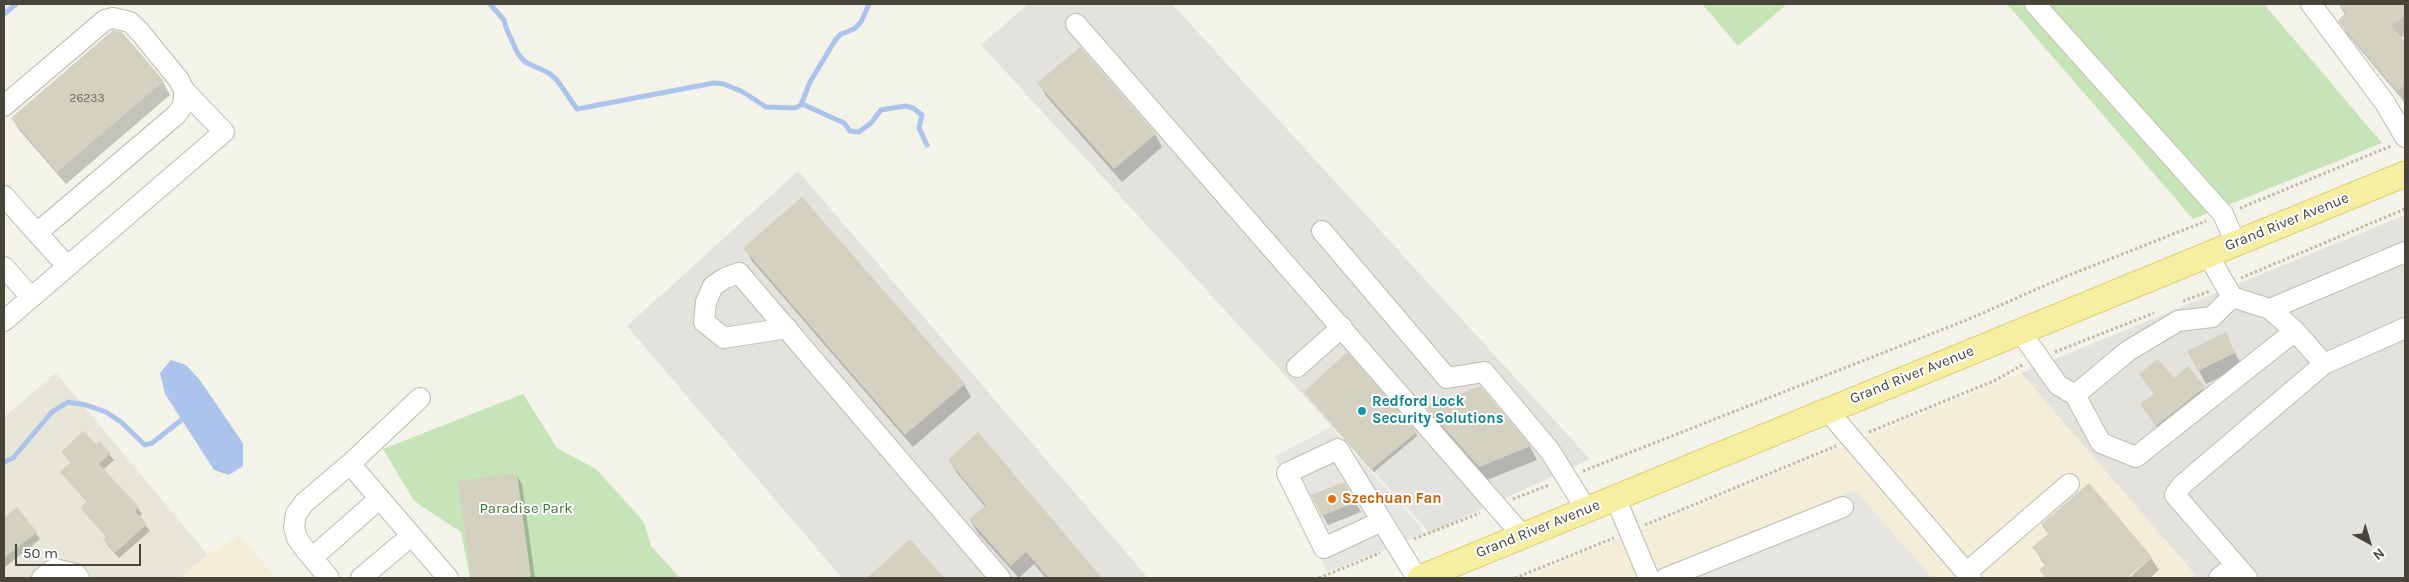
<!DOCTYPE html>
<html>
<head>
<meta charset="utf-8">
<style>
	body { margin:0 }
	#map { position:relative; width:2409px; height:582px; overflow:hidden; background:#f4f3ea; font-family:Karla,sans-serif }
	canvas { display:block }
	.frame { position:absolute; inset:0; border:5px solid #474539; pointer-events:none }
	.north { position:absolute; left:2344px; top:517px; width:50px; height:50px; -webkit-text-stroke:4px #fff; paint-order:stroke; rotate:141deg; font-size:14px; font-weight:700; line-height:20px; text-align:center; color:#474539 }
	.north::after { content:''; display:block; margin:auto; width:18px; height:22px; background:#474539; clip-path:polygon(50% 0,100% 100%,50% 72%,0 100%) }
	.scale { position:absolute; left:15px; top:544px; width:126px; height:22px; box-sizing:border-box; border:2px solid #474539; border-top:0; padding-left:6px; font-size:15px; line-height:18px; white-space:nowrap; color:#474539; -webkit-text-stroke:4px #fff; paint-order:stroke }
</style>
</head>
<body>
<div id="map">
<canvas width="2409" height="582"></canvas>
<div class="frame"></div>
<div class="north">N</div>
<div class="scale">50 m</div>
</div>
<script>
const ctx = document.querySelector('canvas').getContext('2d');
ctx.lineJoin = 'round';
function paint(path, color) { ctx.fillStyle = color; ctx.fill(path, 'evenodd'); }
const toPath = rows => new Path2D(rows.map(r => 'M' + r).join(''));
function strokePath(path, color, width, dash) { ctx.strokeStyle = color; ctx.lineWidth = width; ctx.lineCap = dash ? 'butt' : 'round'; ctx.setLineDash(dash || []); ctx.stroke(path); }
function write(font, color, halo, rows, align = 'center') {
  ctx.font = font + ' Karla,sans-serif'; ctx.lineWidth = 4; ctx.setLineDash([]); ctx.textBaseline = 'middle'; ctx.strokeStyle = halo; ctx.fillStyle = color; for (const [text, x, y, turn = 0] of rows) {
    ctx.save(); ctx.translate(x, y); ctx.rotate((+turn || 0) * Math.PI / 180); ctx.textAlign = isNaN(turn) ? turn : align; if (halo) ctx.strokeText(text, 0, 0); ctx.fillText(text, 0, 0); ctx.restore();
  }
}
paint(toPath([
	[56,373,208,555,180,578,4,578,4,417]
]), '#e7e6d9');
paint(toPath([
	[2021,373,2198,578,1525,578],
	[240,535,276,578,180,578,208,555]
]), '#f4eed8');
paint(toPath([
	[1028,4,1172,4,1590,459,1430,533,981,45],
	[798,171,1148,578,842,578,627,326],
	[2405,215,2405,578,2198,578,2021,373]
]), '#e4e2dc');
paint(toPath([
	[1702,4,1787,4,1738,46],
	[2007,4,2264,4,2382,143,2193,219],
	[523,394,557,448,596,469,644,522,651,546,680,578,470,578,461,532,414,501,383,449]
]), '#c6e4b7');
paint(toPath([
	[1331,427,1421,527,1423,534,1327,572,1275,456],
	[1855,490,1932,578,1636,578]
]), '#e6e5e1');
paint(toPath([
	[171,360,186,365,199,379,243,443,243,466,229,475,214,470,165,394,160,373]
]), '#acc4eb');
paint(toPath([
	[2339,4,2405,4,2405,35,2401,38,2405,44,2405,103,2347,34,2340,21,2345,15],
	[163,82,170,95,66,184,20,131,12,118],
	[1039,83,1155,134,1162,147,1122,182,1046,96],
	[745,248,964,384,971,397,913,447,752,261],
	[2225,334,2242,366,2206,384,2189,352],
	[2188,368,2212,401,2164,438,2141,404,2155,395,2141,374,2174,380],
	[1480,387,1530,447,1537,460,1487,480,1435,420,1428,408],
	[1308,395,1416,433,1417,436,1374,472],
	[978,434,1100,578,1046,578,1034,564,1019,578,978,533,970,520,986,508,957,473,949,460],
	[99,442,114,460,103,470,138,508,142,514,139,517,150,531,119,558,108,546,105,539,107,538,82,508,88,503,61,472,71,463,63,452,96,446],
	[516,474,522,484,535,578,473,578,459,482],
	[1344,483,1361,512,1328,525,1323,516],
	[17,509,40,539,4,568,4,520],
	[910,541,942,578,869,578],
	[2034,547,2151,557,2125,578,2057,578,2041,560],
	[2151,558,2159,570,2150,578,2129,578]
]), '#0003');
strokePath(toPath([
	[490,4,504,20,507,30,518,54,525,62,549,73,557,80,577,109,714,83,724,84,743,92,766,107,795,108,801,105,810,82,836,39,841,34,854,29,861,22,869,4],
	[4,14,16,4],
	[802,104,844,123,850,131,859,132,871,123,881,110,905,106,913,108,922,115,919,128,927,145],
	[4,462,13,458,52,412,68,402,86,405,106,412,121,422,145,445,152,443,184,418]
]), '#acc4eb', 5);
paint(toPath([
	[2338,4,2405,4,2405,16,2392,26,2405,42,2405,84,2397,91,2338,21,2346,12],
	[113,30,122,32,164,81,57,172,11,118],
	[1080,47,1156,134,1114,169,1037,83],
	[802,197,965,384,905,435,743,248],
	[2226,332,2235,353,2198,371,2187,351],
	[1347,352,1417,432,1371,470,1304,392],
	[2158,359,2174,378,2188,366,2205,387,2156,426,2140,404,2154,394,2139,374],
	[1480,386,1531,446,1479,467,1426,407],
	[83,431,96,444,99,441,111,453,99,464,139,507,135,511,147,524,115,553,103,539,106,536,80,508,87,501,60,472,71,462,61,452],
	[978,432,1102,578,1049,578,1026,552,1011,566,969,519,986,506,948,460],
	[517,473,531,578,471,578,458,481],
	[1344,482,1356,502,1322,516,1311,495],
	[2089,483,2152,557,2127,578,2046,578,2039,570,2046,564,2032,547,2048,534,2041,524],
	[17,507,37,532,4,558,4,518],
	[910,539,944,578,867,578]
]), '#d5d1c1');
const minor = toPath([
	[2035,4,2223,214,2236,244],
	[2311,4,2385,103,2405,137],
	[1076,24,1522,535],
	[4,106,105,20,113,18,130,22,140,32,179,80,184,90,184,99,182,107,176,115,37,233,4,196],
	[1322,231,1447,378,1484,372,1550,451,1586,509],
	[37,233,67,266],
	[4,267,31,297],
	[2232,297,2270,309,2295,331,2324,364],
	[2270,309,2405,252],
	[4,321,224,132,184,90],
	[787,328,724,338,704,322,706,302,713,286,725,278,739,273,1000,578],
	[2020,331,2058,385,2075,395,2128,351,2178,321,2212,317,2232,297,2208,255],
	[1297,367,1342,327],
	[2075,395,2101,443,2136,457,2295,331],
	[420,398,350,464,448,578],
	[1827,410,1971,578],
	[1615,497,1649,578],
	[1382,521,1324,548,1287,473,1338,449,1382,521,1417,578],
	[312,558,379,499],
	[1966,573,2069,484],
	[42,578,54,569,76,574,79,578],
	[329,578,304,548,297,538,294,527,296,514,304,503,350,464],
	[361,578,411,536],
	[1666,578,1843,507],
	[2219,578,2236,565],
	[2247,578,2175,495,2182,485,2324,364,2405,328]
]);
const major = toPath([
	[1420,578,2405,174]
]);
strokePath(minor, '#bfbcae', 22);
strokePath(major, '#dbd172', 27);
strokePath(toPath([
	[2240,208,2391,146],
	[2241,278,2405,209],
	[2183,301,2210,291],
	[2055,352,2154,313],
	[1869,432,1996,380,2024,364],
	[1583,471,1969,319,2062,278,2206,221],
	[1513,499,1549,485],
	[1645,525,1836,446],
	[1414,539,1480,513],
	[1319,578,1380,553],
	[1515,578,1614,538]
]), '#bfbba0', 3, [2.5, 2.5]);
strokePath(minor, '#fff', 20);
strokePath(major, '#f6efa1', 25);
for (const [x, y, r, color] of [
	[1362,411,5,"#0f9aa8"],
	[1332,499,5,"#e8710a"]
]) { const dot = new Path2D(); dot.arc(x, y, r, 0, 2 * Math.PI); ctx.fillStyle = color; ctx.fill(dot); strokePath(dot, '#fff', 2); }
write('12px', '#6a685b', null, [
	["26233",87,99]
]);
write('15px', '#474539', '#fff', [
	["Grand River Avenue",2287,222,-22],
	["Grand River Avenue",1912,375,-22],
	["Grand River Avenue",1538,529,-22]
]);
write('bold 15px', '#0d838f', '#fff', [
	["Redford Lock",1372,402],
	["Security Solutions",1372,419]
], 'left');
write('bold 15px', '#c56008', '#fff', [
	["Szechuan Fan",1342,499]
], 'left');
write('15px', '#3c7530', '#fff', [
	["Paradise Park",526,509]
]);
</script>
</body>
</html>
